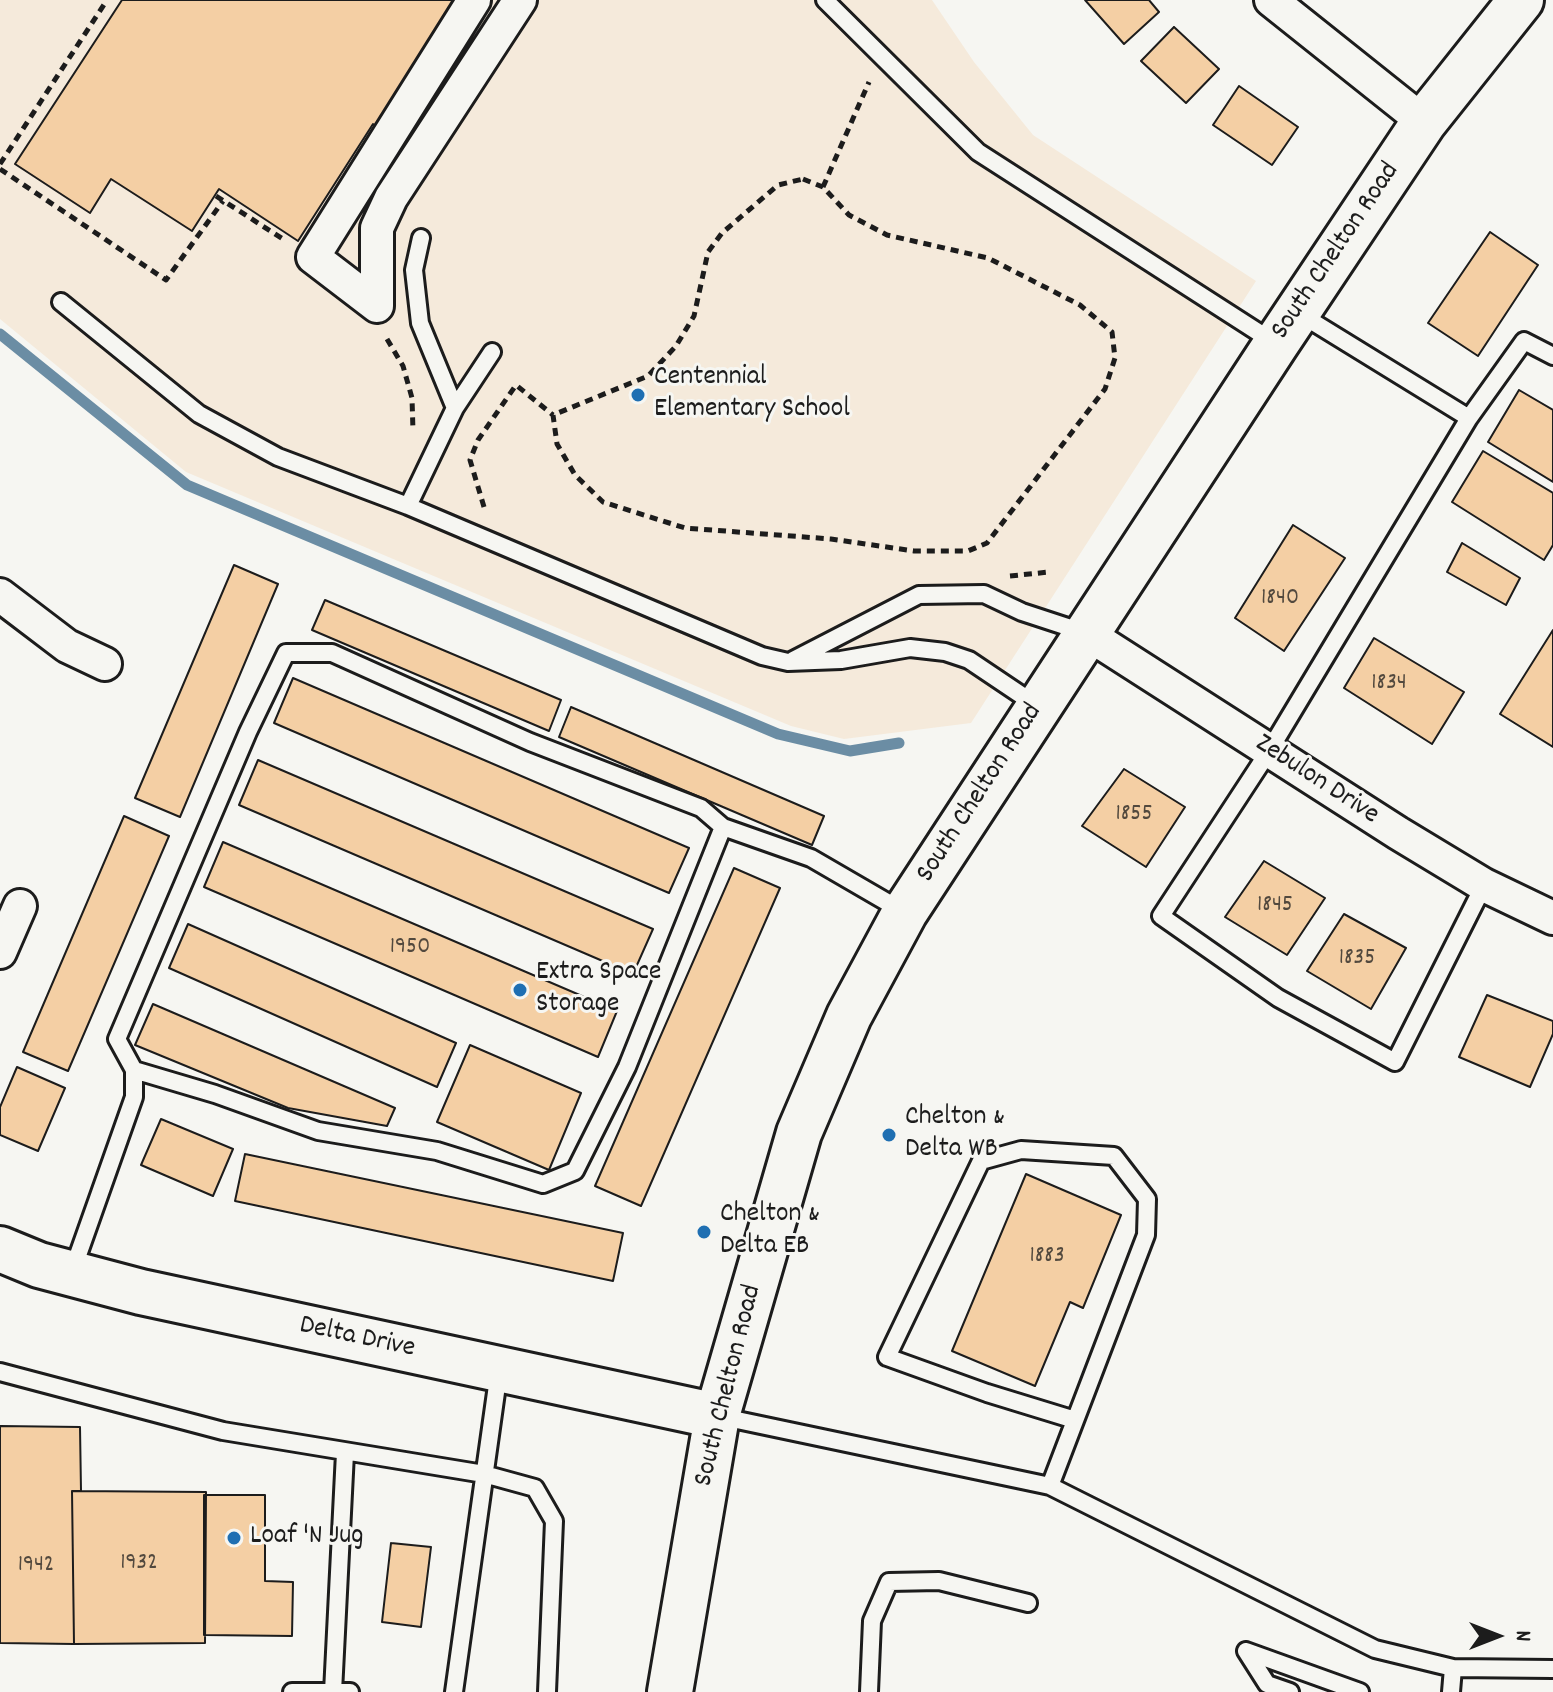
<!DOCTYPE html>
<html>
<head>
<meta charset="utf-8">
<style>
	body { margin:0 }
	#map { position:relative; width:1553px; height:1692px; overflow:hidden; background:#f6f6f2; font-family:Dekko,sans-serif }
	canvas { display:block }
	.north { position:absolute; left:1457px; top:1596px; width:80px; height:80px; -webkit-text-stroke:6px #f6f6f2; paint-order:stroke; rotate:90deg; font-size:22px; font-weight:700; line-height:32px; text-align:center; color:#1c1c1c }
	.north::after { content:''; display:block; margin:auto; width:28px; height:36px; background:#1c1c1c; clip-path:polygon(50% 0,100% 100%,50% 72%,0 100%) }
</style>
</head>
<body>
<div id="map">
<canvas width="1553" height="1692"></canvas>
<div class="north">N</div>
</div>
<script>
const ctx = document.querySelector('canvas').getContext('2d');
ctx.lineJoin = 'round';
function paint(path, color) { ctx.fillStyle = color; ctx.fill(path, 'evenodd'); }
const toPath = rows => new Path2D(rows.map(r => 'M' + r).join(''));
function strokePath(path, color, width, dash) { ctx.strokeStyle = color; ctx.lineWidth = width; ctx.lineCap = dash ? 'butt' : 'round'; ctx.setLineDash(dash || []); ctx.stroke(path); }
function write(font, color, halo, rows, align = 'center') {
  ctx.font = font + ' Dekko,sans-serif'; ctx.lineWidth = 6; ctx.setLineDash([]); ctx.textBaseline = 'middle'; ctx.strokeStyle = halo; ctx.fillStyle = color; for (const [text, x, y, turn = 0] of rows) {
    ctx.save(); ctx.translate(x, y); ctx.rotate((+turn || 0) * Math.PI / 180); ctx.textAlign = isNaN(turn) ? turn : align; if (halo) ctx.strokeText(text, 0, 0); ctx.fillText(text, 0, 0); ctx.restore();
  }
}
paint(toPath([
	[0,0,932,0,974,62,1033,135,1256,281,971,723,844,739,791,726,186,472,0,319]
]), '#f5eadb');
strokePath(toPath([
	[0,334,187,485,778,734,850,751,899,743]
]), '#6b8da4', 11);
const building = toPath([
	[122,0,456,0,429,41,439,47,384,131,373,124,298,241,219,189,192,231,111,179,90,213,15,164,122,0],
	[1085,0,1149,0,1159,12,1124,44,1085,0],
	[1174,27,1219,69,1186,103,1141,61,1174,27],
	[1239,86,1298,127,1272,165,1213,125,1239,86],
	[1490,232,1538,265,1478,356,1428,323,1490,232],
	[1519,390,1553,410,1553,482,1488,442,1519,390],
	[1483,451,1553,493,1553,545,1544,560,1452,502,1483,451],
	[1293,525,1345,558,1284,651,1235,618,1293,525],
	[1462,543,1520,578,1506,605,1447,572,1462,543],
	[234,565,278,584,180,817,135,798,234,565],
	[325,600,561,700,549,731,312,630,325,600],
	[1553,630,1553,747,1500,714,1553,630],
	[1374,638,1464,692,1432,744,1344,688,1374,638],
	[293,678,689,848,669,893,274,723,293,678],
	[571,707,824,816,812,845,559,737,571,707],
	[258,760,653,929,633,974,239,805,258,760],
	[1124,769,1185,807,1146,867,1082,826,1124,769],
	[124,816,169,836,68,1071,23,1052,124,816],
	[223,842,617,1011,598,1057,204,887,223,842],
	[1264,861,1325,898,1287,955,1225,917,1264,861],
	[734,868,780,888,641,1206,595,1186,734,868],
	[1344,914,1406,948,1371,1009,1307,971,1344,914],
	[188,924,456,1043,437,1087,169,968,188,924],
	[1487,995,1553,1021,1553,1034,1530,1087,1459,1057,1487,995],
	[153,1004,395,1108,387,1126,288,1108,135,1045,153,1004],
	[470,1045,581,1093,549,1170,437,1122,470,1045],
	[17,1067,65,1088,38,1151,0,1135,0,1107,17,1067],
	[161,1119,233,1149,213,1196,141,1165,161,1119],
	[245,1154,623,1233,613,1281,235,1201,245,1154],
	[1026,1174,1121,1215,1083,1308,1070,1302,1035,1386,952,1351,1026,1174],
	[0,1426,80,1427,81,1491,72,1491,74,1644,0,1643,0,1426],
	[72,1491,206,1492,205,1643,74,1644,72,1491],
	[204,1495,265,1495,265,1581,293,1582,292,1636,204,1635,204,1495],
	[391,1543,431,1547,421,1627,382,1622,391,1543]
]);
paint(building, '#f4cfa4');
strokePath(building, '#1c1c1c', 2);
const lane = toPath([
	[825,0,978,152,1275,343],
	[61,302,199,414,278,457,408,506,762,656,788,662,841,660,910,648,945,652,969,660,1036,705],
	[1300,314,1469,418,1269,751,1161,916,1278,998,1395,1062,1484,885],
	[455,408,492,352],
	[1469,418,1524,341,1553,356],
	[408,506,455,408,420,323,414,270,421,238],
	[793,660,919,595,984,594,1022,612,1086,633],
	[723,827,811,858,904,912],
	[72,1272,134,1097,134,1070,117,1039,248,732,286,653,332,653,530,742,701,808,723,827,627,1067,575,1171,543,1184,437,1151,318,1131,215,1094,134,1070],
	[0,1372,223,1431,484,1474,535,1488,554,1521,547,1692],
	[718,1416,1050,1486,1375,1649,1453,1668,1553,1669],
	[1050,1486,1146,1235,1147,1199,1114,1156,1021,1150,981,1161,887,1357,987,1393,1075,1420],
	[1246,1651,1360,1692],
	[1246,1651,1267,1684,1290,1692],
	[292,1692,350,1692],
	[333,1692,345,1453],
	[454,1692,499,1371],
	[869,1692,872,1621,889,1582,939,1581,1028,1603],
	[1451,1692,1453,1668]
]);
const street = toPath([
	[474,0,313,257,377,306,377,228,391,198,520,0],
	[1271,0,1424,122],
	[0,595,67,646,105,664],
	[1086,633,1398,833,1484,885,1553,918],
	[0,952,20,906]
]);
const secondary = toPath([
	[0,1249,39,1265,141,1292,717,1416],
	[670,1692,717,1416,799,1133,849,1016,905,912,1276,344,1424,122,1521,0]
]);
strokePath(lane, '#1c1c1c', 22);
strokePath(street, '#1c1c1c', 38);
strokePath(secondary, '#1c1c1c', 50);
strokePath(toPath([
	[0,164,107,0],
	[0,169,166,280,223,201],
	[803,179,823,187,849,215,887,235,988,258,1080,305,1112,332,1115,358,1105,389,987,543,968,551,914,551,831,539,685,528,603,502,575,475,557,444,553,415,648,376,676,346,694,316,708,252,722,233,778,185,803,179],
	[823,187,869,82],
	[216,196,286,241],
	[387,339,403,366,412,398,413,431],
	[484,507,470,460,478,440,516,385,553,415],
	[1010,576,1049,572]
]), '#1c1c1c', 5, [8, 6]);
strokePath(lane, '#f6f6f2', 16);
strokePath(street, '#f6f6f2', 32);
strokePath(secondary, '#f6f6f2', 44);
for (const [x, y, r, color] of [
	[638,395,8,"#1f6fb2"],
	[520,990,8,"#1f6fb2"],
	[889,1135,8,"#1f6fb2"],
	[704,1232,8,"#1f6fb2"],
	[234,1538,8,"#1f6fb2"]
]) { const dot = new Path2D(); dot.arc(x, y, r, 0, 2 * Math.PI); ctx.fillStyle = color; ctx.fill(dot); strokePath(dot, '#f6f6f2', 3); }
write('24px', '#52493e', null, [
	["1840",1280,600],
	["1834",1389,685],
	["1855",1134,816],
	["1845",1275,907],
	["1950",410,949],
	["1835",1357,960],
	["1883",1047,1258],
	["1932",139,1565],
	["1942",36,1567]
]);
write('28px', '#1c1c1c', '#f6f6f2', [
	["South Chelton Road",1337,252,-56],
	["Zebulon Drive",1316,781,33],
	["South Chelton Road",981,794,-57],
	["Delta Drive",357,1339,12],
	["South Chelton Road",730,1386,-76]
]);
write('28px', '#1c1c1c', '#f6f6f2', [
	["Centennial",654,379],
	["Elementary School",654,411],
	["Extra Space",536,974],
	["Storage",536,1006],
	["Chelton &",905,1119],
	["Delta WB",905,1151],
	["Chelton &",720,1216],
	["Delta EB",720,1248],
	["Loaf 'N Jug",250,1538]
], 'left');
</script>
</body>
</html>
